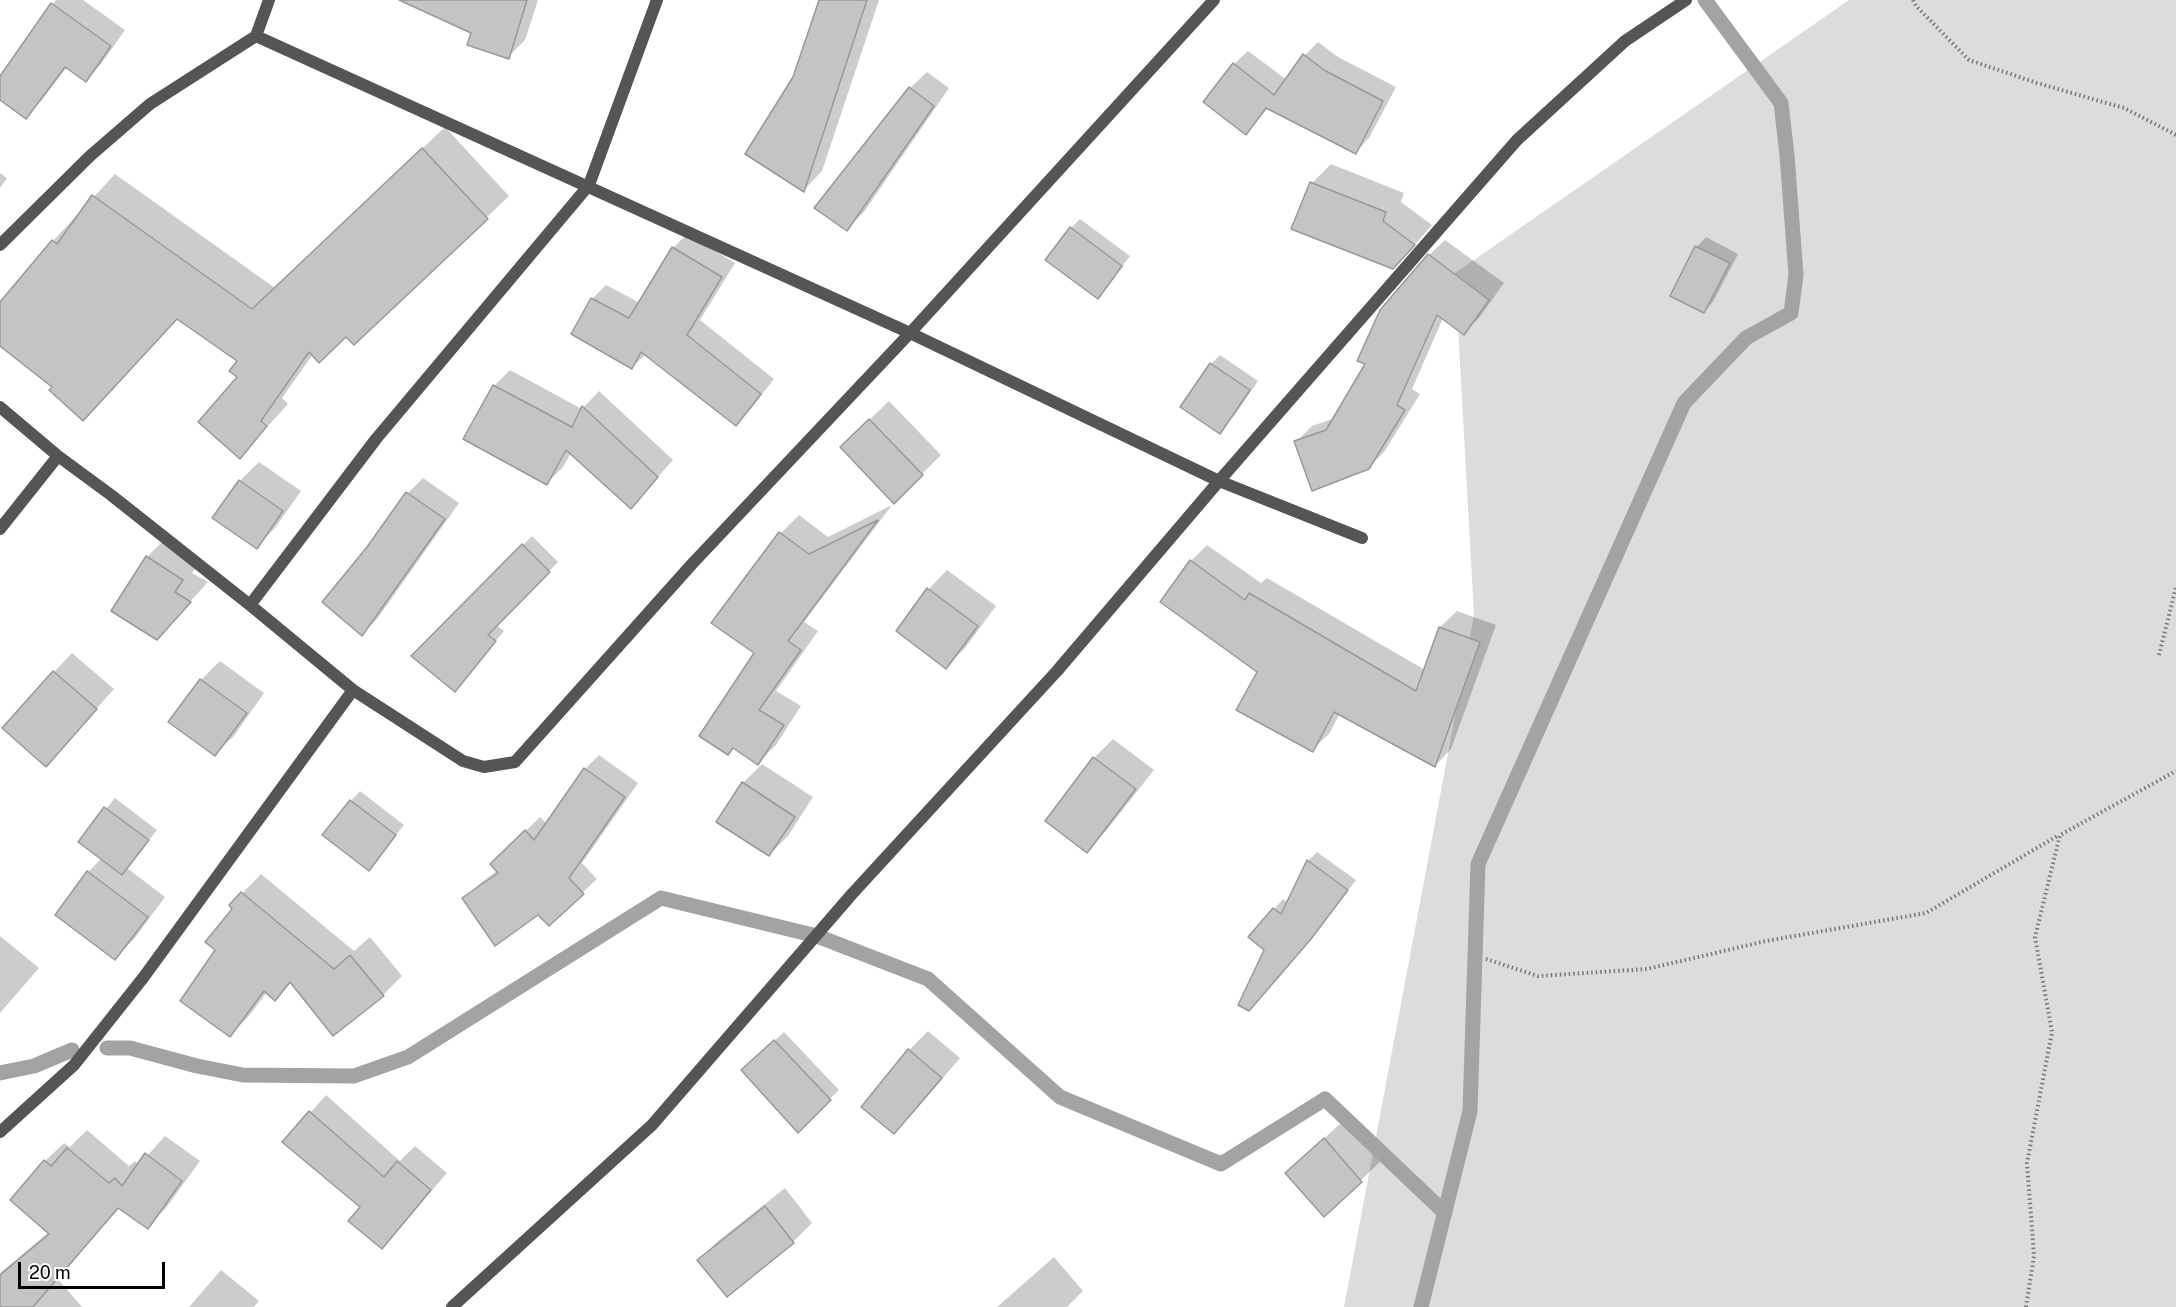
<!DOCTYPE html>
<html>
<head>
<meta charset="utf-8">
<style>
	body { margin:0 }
	#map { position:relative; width:2176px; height:1307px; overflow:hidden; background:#fff; font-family:"Public Sans",sans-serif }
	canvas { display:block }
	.scale { position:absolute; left:18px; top:1262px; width:147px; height:27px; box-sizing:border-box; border:3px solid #000; border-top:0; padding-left:8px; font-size:18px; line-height:21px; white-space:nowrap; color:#000; -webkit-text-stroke:4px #fff; paint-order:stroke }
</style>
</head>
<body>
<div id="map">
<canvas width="2176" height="1307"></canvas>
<div class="scale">20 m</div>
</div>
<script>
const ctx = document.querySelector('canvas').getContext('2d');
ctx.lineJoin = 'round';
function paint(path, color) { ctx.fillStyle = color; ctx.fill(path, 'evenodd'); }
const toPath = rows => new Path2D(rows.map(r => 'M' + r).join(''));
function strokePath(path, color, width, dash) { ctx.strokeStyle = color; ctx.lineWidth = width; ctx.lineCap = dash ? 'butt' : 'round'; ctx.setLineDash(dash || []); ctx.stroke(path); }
paint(toPath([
	[1849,0,2176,0,2176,1307,1344,1307,1474,615,1455,273]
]), '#dcdcdc');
paint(toPath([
	[56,0,83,0,125,30,101,64,86,80,67,67,41,101,25,117,0,98,0,79],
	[403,0,538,0,525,40,508,57,473,32],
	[821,0,879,0,822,171,804,190,795,77],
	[1318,42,1338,57,1396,87,1369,138,1356,152,1268,108,1246,133,1234,64,1248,51,1287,80,1305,55],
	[927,72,949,88,864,212,847,229,910,88],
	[445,127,509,196,355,343,346,335,313,354,282,398,288,404,240,457,239,361,178,318,83,419,54,387,0,344,0,304,53,241,115,174,275,288],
	[1331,164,1404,193,1401,202,1432,225,1412,248,1312,183],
	[0,173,7,178,0,188],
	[1080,219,1130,256,1107,287,1098,297,1071,228],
	[687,234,735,263,700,320,774,379,750,410,736,424,646,354,632,367,592,299,606,285,640,303,673,248],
	[1706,237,1738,254,1713,302,1704,312,1672,295,1697,247],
	[1445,240,1504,283,1479,318,1463,333,1443,318,1412,389,1420,394,1384,452,1368,468,1296,442,1312,426,1335,418,1429,255],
	[1220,355,1258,381,1234,416,1224,426,1211,364],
	[510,370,582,409,599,391,673,460,631,507,571,453,563,467,547,483,494,386],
	[889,401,941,455,894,502,861,428],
	[259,462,301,491,275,528,256,547,214,518,240,481],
	[423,478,459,503,377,619,362,634,368,548,408,493],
	[892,505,804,622,818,631,776,691,801,706,776,745,758,763,756,652,713,622,781,533,799,515,828,537],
	[532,536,558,562,496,625,504,631,455,690,413,656],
	[166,538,200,561,192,573,208,582,157,638,147,557],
	[1207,545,1261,583,1267,578,1425,670,1440,627,1457,611,1496,625,1451,749,1435,766,1340,713,1329,734,1312,750,1259,671,1191,561],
	[947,570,996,606,965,648,946,667,929,589],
	[72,653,114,689,46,765,54,672],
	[220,661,264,693,234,736,215,754,201,680],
	[1113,739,1154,770,1105,832,1086,851,1094,758],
	[599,755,638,783,582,863,597,879,549,924,539,913,464,899,478,885,498,870,506,850,540,817,547,824,585,769],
	[762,764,813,797,788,836,769,855,743,783],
	[360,791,404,825,369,869,351,801],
	[115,798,157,830,127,868,165,897,134,939,115,958,88,872,102,858,80,841],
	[1317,852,1356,880,1320,927,1258,1000,1274,909,1283,899,1288,903,1308,861],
	[261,874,354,951,370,937,402,976,383,995,292,982,275,999,267,992,249,1016,230,1035,217,950,234,909,231,905],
	[0,936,39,968,0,1013],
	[928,1031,960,1058,913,1113,894,1132,909,1050],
	[784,1032,839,1090,798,1130,752,1061],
	[326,1095,400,1161,415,1146,447,1173,398,1230,382,1247,362,1207,284,1142],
	[1344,1120,1380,1162,1324,1215,1287,1173],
	[87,1130,129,1166,135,1161,139,1165,165,1136,200,1161,166,1208,147,1227,120,1207,58,1279,82,1307,0,1307,0,1273,49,1232,45,1161,64,1143,70,1147],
	[785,1188,812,1223,793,1242,727,1295,699,1260,718,1241],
	[1054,1257,1083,1291,1067,1307,997,1307],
	[221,1270,259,1301,254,1307,189,1307]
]), '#0003');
strokePath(toPath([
	[107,1048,130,1048,197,1066,243,1075,354,1076,408,1057,661,898,817,936,928,979,1060,1097,1221,1164,1325,1099,1445,1213],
	[0,1073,34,1066,72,1050],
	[1421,1307,1470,1111,1478,864,1684,403,1746,338,1791,313,1796,275,1787,155,1781,103,1705,0]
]), '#a3a3a3', 15);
const building = toPath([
	[399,0,527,0,509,59,467,45,471,33,399,0],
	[819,0,867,0,804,192,745,154,793,77,819,0],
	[51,3,111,46,86,82,65,67,26,119,0,100,0,76,51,3],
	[1303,54,1324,70,1383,101,1356,154,1266,108,1246,135,1203,102,1233,63,1274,95,1303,54],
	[909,87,934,106,847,231,814,208,909,87],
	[422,148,488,219,354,345,346,337,319,363,309,352,261,421,267,426,240,459,198,422,237,377,229,371,237,361,177,319,83,421,49,390,52,387,0,346,0,302,52,240,57,244,92,195,252,309,422,148],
	[1310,182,1386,212,1383,221,1415,245,1393,269,1291,229,1310,182],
	[1070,227,1122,266,1098,299,1045,260,1070,227],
	[1695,246,1730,263,1704,313,1670,296,1695,246],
	[672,247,722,277,687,335,761,394,736,426,641,352,632,369,571,334,591,298,629,318,672,247],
	[1428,254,1489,300,1464,335,1437,315,1397,405,1405,410,1369,469,1312,491,1294,441,1326,430,1365,364,1357,361,1380,310,1428,254],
	[1210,363,1250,390,1220,434,1180,407,1210,363],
	[493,385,572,427,582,406,658,477,631,509,566,450,547,485,463,439,493,385],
	[869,419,923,475,894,504,840,447,869,419],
	[239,480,283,511,257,549,212,518,239,480],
	[406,492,445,519,362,636,322,602,367,547,406,492],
	[878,520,788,641,801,650,759,710,784,725,758,765,733,748,728,755,699,736,754,653,711,623,779,532,809,554,878,520],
	[522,544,550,572,488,635,496,641,455,692,411,656,522,544],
	[146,556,183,580,175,592,191,602,157,640,111,611,146,556],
	[1190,560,1245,600,1249,593,1416,691,1439,627,1480,642,1435,767,1334,712,1313,752,1236,710,1257,672,1160,602,1190,560],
	[927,588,978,626,946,669,896,631,927,588],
	[53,671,97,709,46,767,2,728,53,671],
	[200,679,247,713,215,756,168,722,200,679],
	[1093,757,1136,789,1087,853,1045,821,1093,757],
	[584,768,625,797,569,878,584,894,549,926,538,915,495,946,462,898,498,873,490,864,525,830,534,840,584,768],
	[742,782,795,817,769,856,716,822,742,782],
	[350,800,396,835,369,871,322,835,350,800],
	[104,807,149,840,122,875,78,842,104,807],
	[1307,860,1348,890,1311,939,1249,1011,1238,1005,1264,950,1248,937,1273,908,1281,914,1307,860],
	[87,871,148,917,115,960,55,915,87,871],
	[241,892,334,969,350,955,384,996,333,1036,290,982,275,1001,264,991,230,1037,180,1001,215,950,205,942,232,909,229,905,241,892],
	[774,1040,831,1100,798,1133,741,1070,774,1040],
	[908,1049,942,1078,894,1134,861,1107,908,1049],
	[309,1111,384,1177,397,1161,431,1190,382,1249,348,1221,360,1207,282,1142,309,1111],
	[1324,1138,1362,1182,1324,1217,1285,1173,1324,1138],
	[67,1148,109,1183,115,1178,122,1186,145,1153,182,1181,148,1229,118,1208,33,1307,0,1307,0,1275,49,1234,10,1200,44,1160,51,1166,67,1148],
	[765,1206,794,1243,727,1297,697,1260,765,1206]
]);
paint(building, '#c4c4c4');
strokePath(building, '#999', 1.5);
strokePath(toPath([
	[1913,0,1916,6,1969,60,2037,83,2124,108,2176,135],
	[2159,655,2176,587],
	[1486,959,1538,976,1647,969,1766,941,1926,913,2059,835],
	[2026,1307,2034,1256,2027,1163,2052,1032,2035,937,2060,835,2176,771]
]), '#777', 4, [1.5, 3]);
strokePath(toPath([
	[256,36,910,333,1219,481,1362,538],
	[0,245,90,156,150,104,256,36,269,0],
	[0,407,58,456,111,495,250,605,353,690,463,761,484,767,515,762,692,564,910,333,1214,0],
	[0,529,58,456],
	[250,605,376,439,589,185,657,0],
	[0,1132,74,1065,143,978,353,690],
	[452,1307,652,1125,852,894,1057,671,1219,481,1517,140,1625,41,1686,0]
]), '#555', 12);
</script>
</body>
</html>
